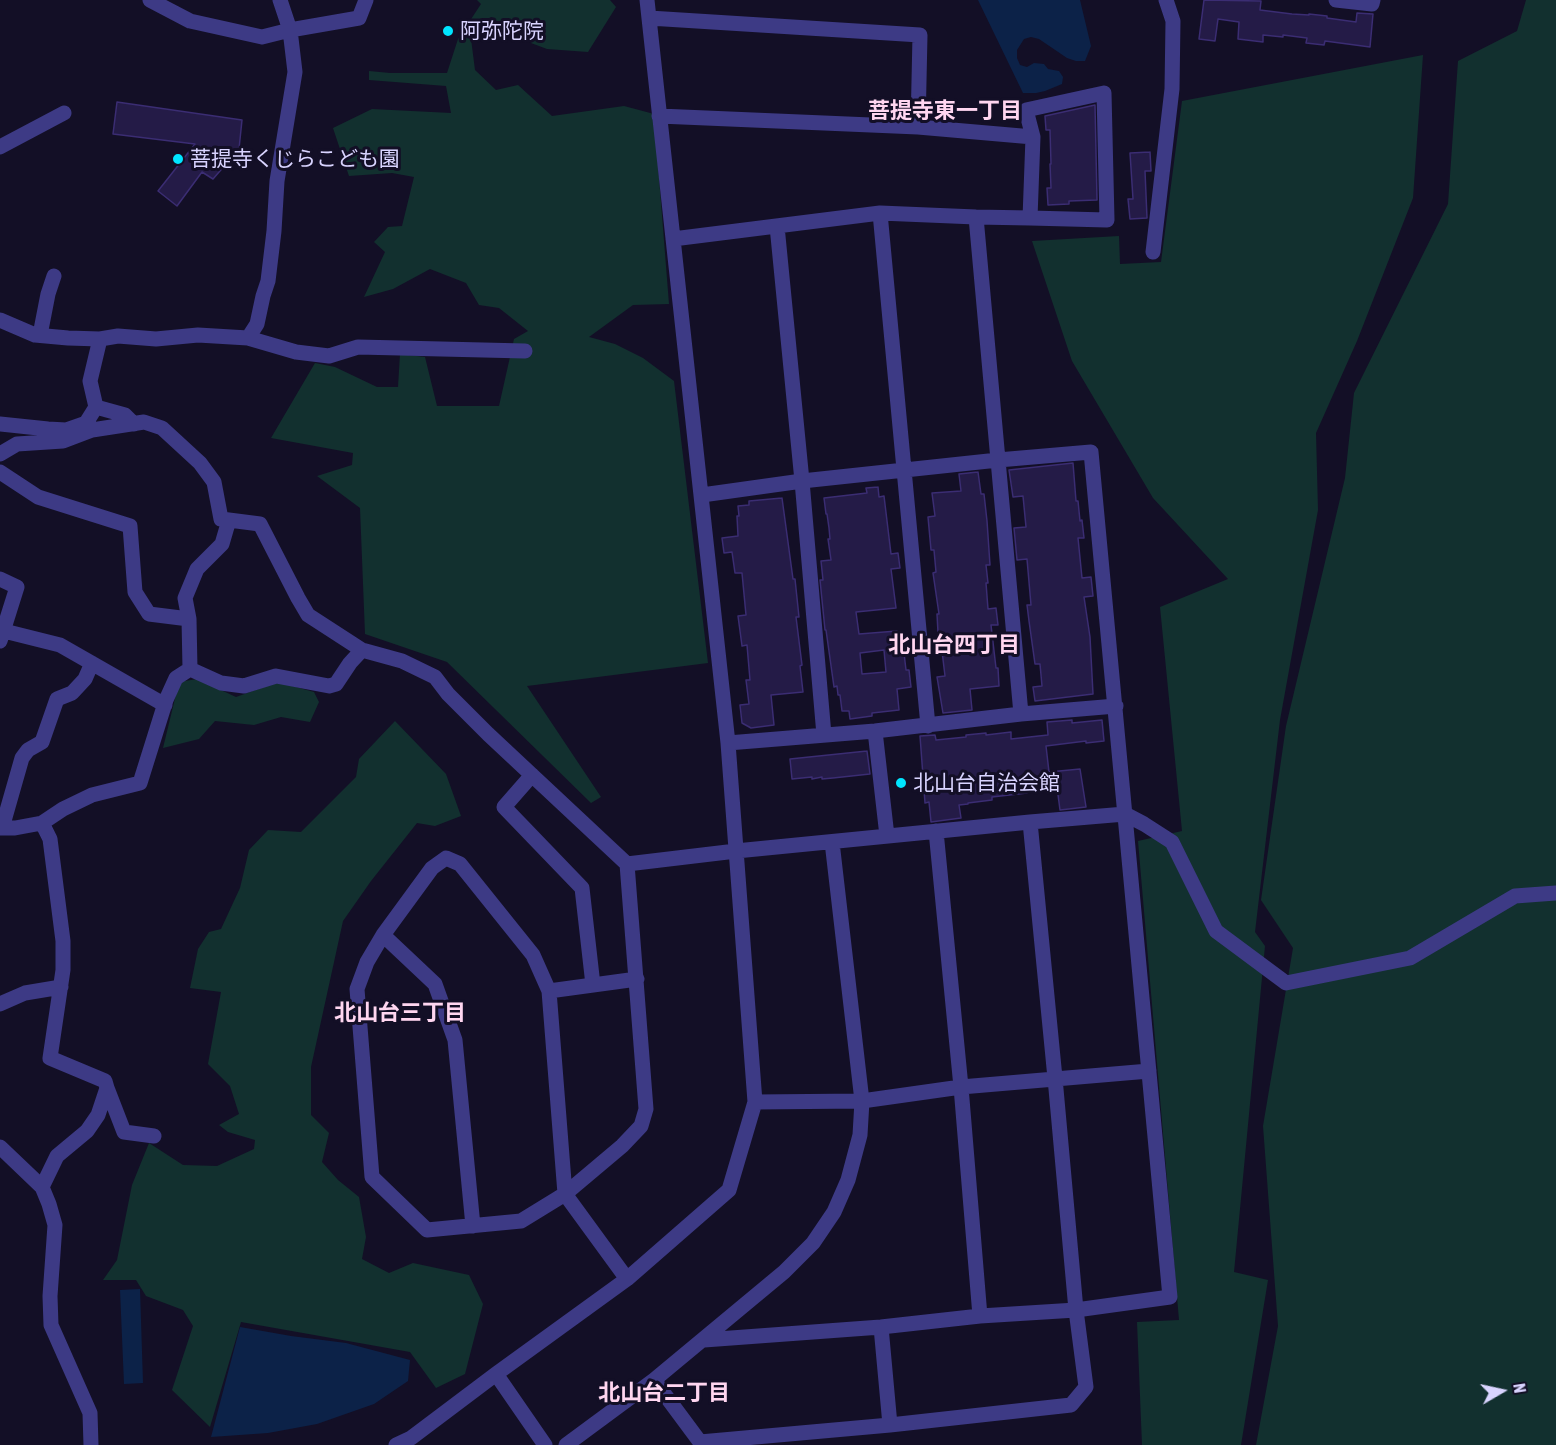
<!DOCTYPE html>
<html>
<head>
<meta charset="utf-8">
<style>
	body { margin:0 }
	#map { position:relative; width:1556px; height:1445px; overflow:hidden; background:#130f26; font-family:"Asap Condensed",sans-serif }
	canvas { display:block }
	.north { position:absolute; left:1472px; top:1361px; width:60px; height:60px; -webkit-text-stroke:4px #130f26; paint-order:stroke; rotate:81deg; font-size:16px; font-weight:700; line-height:24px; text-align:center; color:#d9d4ff }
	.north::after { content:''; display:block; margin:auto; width:21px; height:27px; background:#d9d4ff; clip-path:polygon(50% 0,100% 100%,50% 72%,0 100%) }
</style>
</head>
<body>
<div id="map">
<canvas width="1556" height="1445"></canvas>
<div class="north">N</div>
</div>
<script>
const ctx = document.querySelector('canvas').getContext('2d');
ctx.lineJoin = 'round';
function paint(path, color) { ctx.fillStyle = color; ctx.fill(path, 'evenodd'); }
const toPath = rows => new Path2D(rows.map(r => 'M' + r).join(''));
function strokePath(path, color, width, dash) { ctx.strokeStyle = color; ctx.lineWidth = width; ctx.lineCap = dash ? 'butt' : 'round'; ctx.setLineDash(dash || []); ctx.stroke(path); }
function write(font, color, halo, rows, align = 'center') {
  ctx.font = font + ' "Asap Condensed","Noto Sans JP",sans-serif'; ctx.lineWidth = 6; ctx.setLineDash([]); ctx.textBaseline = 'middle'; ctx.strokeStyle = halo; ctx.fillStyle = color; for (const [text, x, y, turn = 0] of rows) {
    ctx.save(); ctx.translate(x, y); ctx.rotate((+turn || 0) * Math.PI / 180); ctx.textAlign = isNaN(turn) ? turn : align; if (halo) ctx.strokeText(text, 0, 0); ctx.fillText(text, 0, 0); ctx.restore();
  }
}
paint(toPath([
	[477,0,610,0,616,7,588,52,547,49,507,34,470,31,475,70,496,90,518,85,552,116,624,106,654,114,669,304,633,305,589,337,615,344,643,358,674,381,708,663,527,686,601,797,591,803,447,662,365,634,360,508,317,476,352,465,353,453,271,438,315,363,335,367,377,387,398,387,400,354,425,357,437,406,499,406,514,339,528,331,499,308,479,305,466,283,430,269,393,289,364,297,385,252,374,242,388,227,402,226,414,177,392,173,349,176,333,128,372,109,451,113,446,86,369,80,369,71,390,73,447,73,458,39,481,4],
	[1526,0,1556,0,1556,1445,1256,1445,1278,1326,1263,1126,1293,948,1261,900,1286,726,1345,478,1354,393,1448,204,1458,61,1517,31],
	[1423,55,1413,198,1357,341,1316,433,1318,510,1280,720,1255,932,1265,946,1234,1272,1268,1280,1241,1445,1142,1445,1137,1322,1179,1320,1138,841,1182,831,1160,607,1228,579,1153,498,1072,361,1032,241,1119,236,1120,264,1161,262,1182,101],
	[197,679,236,697,278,682,314,692,319,702,310,722,281,717,254,725,215,721,199,739,163,748,179,682],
	[395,721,446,774,461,816,435,826,417,823,371,881,343,921,311,1067,311,1115,329,1133,322,1162,338,1180,359,1197,366,1237,362,1259,389,1273,413,1263,469,1275,483,1304,465,1374,436,1388,410,1352,241,1322,210,1427,172,1390,193,1326,183,1310,146,1296,136,1280,103,1280,117,1260,132,1185,149,1143,183,1165,217,1166,254,1149,255,1140,228,1132,219,1125,239,1114,230,1086,208,1064,221,992,190,988,198,949,209,932,221,929,240,888,249,850,268,830,301,832,356,777,359,759]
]), '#12302f');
paint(toPath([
	[978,0,1080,0,1091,46,1085,61,1076,61,1067,58,1039,39,1031,37,1024,39,1017,50,1017,58,1020,65,1027,67,1034,63,1044,64,1048,69,1059,71,1063,77,1062,84,1045,91,1036,93,1023,93],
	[140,1289,143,1383,124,1384,120,1290],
	[240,1327,291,1336,346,1343,410,1360,408,1381,374,1404,317,1424,268,1433,211,1437]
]), '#0c2248');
const building = toPath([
	[1204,0,1261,1,1260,10,1292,14,1309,15,1309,14,1327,16,1327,18,1356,22,1357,13,1373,14,1370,47,1325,41,1324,45,1306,43,1307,38,1283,35,1283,37,1263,35,1263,42,1238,39,1239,22,1218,19,1215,41,1199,39,1204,0],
	[117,102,242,120,239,149,213,179,202,172,177,206,158,191,195,144,113,134,117,102],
	[1095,105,1097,200,1069,201,1069,204,1048,205,1047,188,1051,188,1050,164,1051,164,1050,130,1046,130,1045,116,1095,105],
	[1150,152,1151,171,1145,171,1147,218,1130,219,1128,199,1133,199,1130,153,1150,152],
	[1073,463,1076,501,1078,501,1080,521,1082,520,1084,538,1078,538,1082,578,1091,577,1093,596,1084,597,1090,637,1093,694,1035,701,1033,687,1042,686,1040,664,1035,664,1029,621,1027,605,1031,605,1027,559,1017,560,1014,528,1026,527,1023,496,1013,497,1009,470,1073,463],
	[978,472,981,494,984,494,987,521,990,565,986,565,988,583,986,583,988,609,996,608,998,625,991,625,996,668,998,668,999,686,970,689,972,710,943,713,937,677,945,676,942,651,939,651,937,614,939,614,933,573,936,572,934,550,931,550,928,517,935,516,932,493,961,491,959,474,978,472],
	[878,487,879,497,884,496,891,554,898,553,900,568,891,569,896,608,856,612,859,634,897,631,900,653,904,653,906,670,909,670,911,687,897,689,899,710,872,713,872,716,850,719,849,711,842,711,840,695,838,695,837,686,834,687,826,630,825,630,820,580,823,580,821,561,831,560,828,539,830,539,829,528,827,514,826,514,824,498,867,493,866,488,878,487],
	[884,650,886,672,862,674,860,653,884,650],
	[782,498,793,579,795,579,799,617,796,617,802,665,800,666,803,692,771,695,774,725,751,728,742,723,740,705,749,704,746,680,750,680,747,645,742,646,738,616,746,615,742,573,735,573,732,552,724,553,722,538,738,536,737,516,739,516,738,506,749,505,749,501,782,498],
	[1072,720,1072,723,1102,720,1104,741,1086,743,1086,741,1046,746,1049,772,1080,769,1086,807,1060,810,1057,787,1027,791,1027,793,992,797,992,800,968,803,968,804,959,805,961,818,931,822,929,802,925,803,920,736,935,735,936,740,966,737,966,735,986,733,986,735,1011,732,1011,739,1048,735,1047,722,1072,720],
	[867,751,870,774,833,778,822,779,822,777,812,779,812,777,792,779,790,759,867,751]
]);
paint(building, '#241b47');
strokePath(building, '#3b2d73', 1.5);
strokePath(toPath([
	[150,0,190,21,262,37,290,30,359,18,366,0],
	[1336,0,1372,4,1373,0],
	[649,18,920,35,918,127],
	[659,116,918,127,1033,137],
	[0,147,64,113],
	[880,213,928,726],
	[976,217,1021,714],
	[777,226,802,481,824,735],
	[673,239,880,213,976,217,1030,218,1107,220,1104,93,1026,110,1033,137,1030,218],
	[1153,252,1172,89,1173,21,1166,0],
	[0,320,35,335,68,338,100,339,118,336,156,339,198,335,248,338,257,324,263,296,268,281,274,231,277,181,295,72,290,30,280,0],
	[40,335,48,294,54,276],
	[248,338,296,352,329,356,358,347,525,351],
	[100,339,90,381,96,407,125,415,134,424],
	[0,424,48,429,66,430,86,423,96,407],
	[0,454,17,444,63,441,92,430,144,422,162,428,200,463,214,482,221,519,260,524,298,598,308,615,362,650,402,661,435,677,448,694,488,734,627,864,646,1109,641,1126,622,1146,565,1194,521,1221,427,1230,372,1177,357,989,367,962,383,935,432,868,446,858,460,864,533,955,549,991,565,1194,627,1279],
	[0,472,38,497,130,526,135,592,149,614,189,619,190,669,176,678,166,700,140,783,92,795,63,809,42,823],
	[702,495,802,481,998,460,1091,452,1170,1297,1076,1310,980,1316,881,1327,704,1340],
	[0,579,17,587,0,641],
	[189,619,185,598,197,569,222,544,229,520],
	[4,631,60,645,165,705],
	[190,669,221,683,244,686,276,676,329,686,336,684,350,663,362,650],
	[875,731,887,836],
	[728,743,875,731,1021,714,1116,706],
	[532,775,504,807,582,888,593,985],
	[0,828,15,828,42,823,50,839,63,941,63,970,50,1058,105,1081,107,1088,98,1115,87,1131,57,1156,42,1187],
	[2,828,22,758,28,750,42,742,57,699,72,693,85,679,92,663],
	[936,831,961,1087,980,1316],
	[627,864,736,851,1030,822,1125,814,1144,824,1172,842,1216,931,1286,983,1410,958,1515,896,1556,893],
	[383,935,435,984,455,1040,473,1226],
	[549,991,637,979],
	[0,1004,25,993,61,987],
	[107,1088,124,1132,154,1136],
	[755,1102,862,1101,961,1087,1149,1071],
	[0,1147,42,1187,49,1204,55,1225,50,1296,51,1325,90,1413,91,1445],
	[881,1327,890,1425],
	[496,1374,545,1445],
	[654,1380,700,1442,890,1425,1071,1405,1086,1387,1076,1310,1055,1078,1030,822],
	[396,1445,411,1438,496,1374,627,1279,729,1190,755,1102,728,743,647,0],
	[566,1445,654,1380,784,1272,813,1243,834,1212,848,1180,860,1135,862,1101,832,842]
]), '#3d3a85', 15);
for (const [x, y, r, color] of [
	[448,31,6,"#00e5ff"],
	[178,159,6,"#00e5ff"],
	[901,783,6,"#00e5ff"]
]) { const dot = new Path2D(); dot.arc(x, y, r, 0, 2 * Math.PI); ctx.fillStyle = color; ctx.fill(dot); strokePath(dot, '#130f26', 2); }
write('21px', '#d9d4ff', '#130f26', [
	["阿弥陀院",460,31],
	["菩提寺くじらこども園",190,159],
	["北山台自治会館",913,783]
], 'left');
write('bold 22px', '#ffd6f0', '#130f26', [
	["菩提寺東一丁目",945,111],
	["北山台四丁目",954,645],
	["北山台三丁目",400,1013],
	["北山台二丁目",664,1393]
]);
</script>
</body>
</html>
